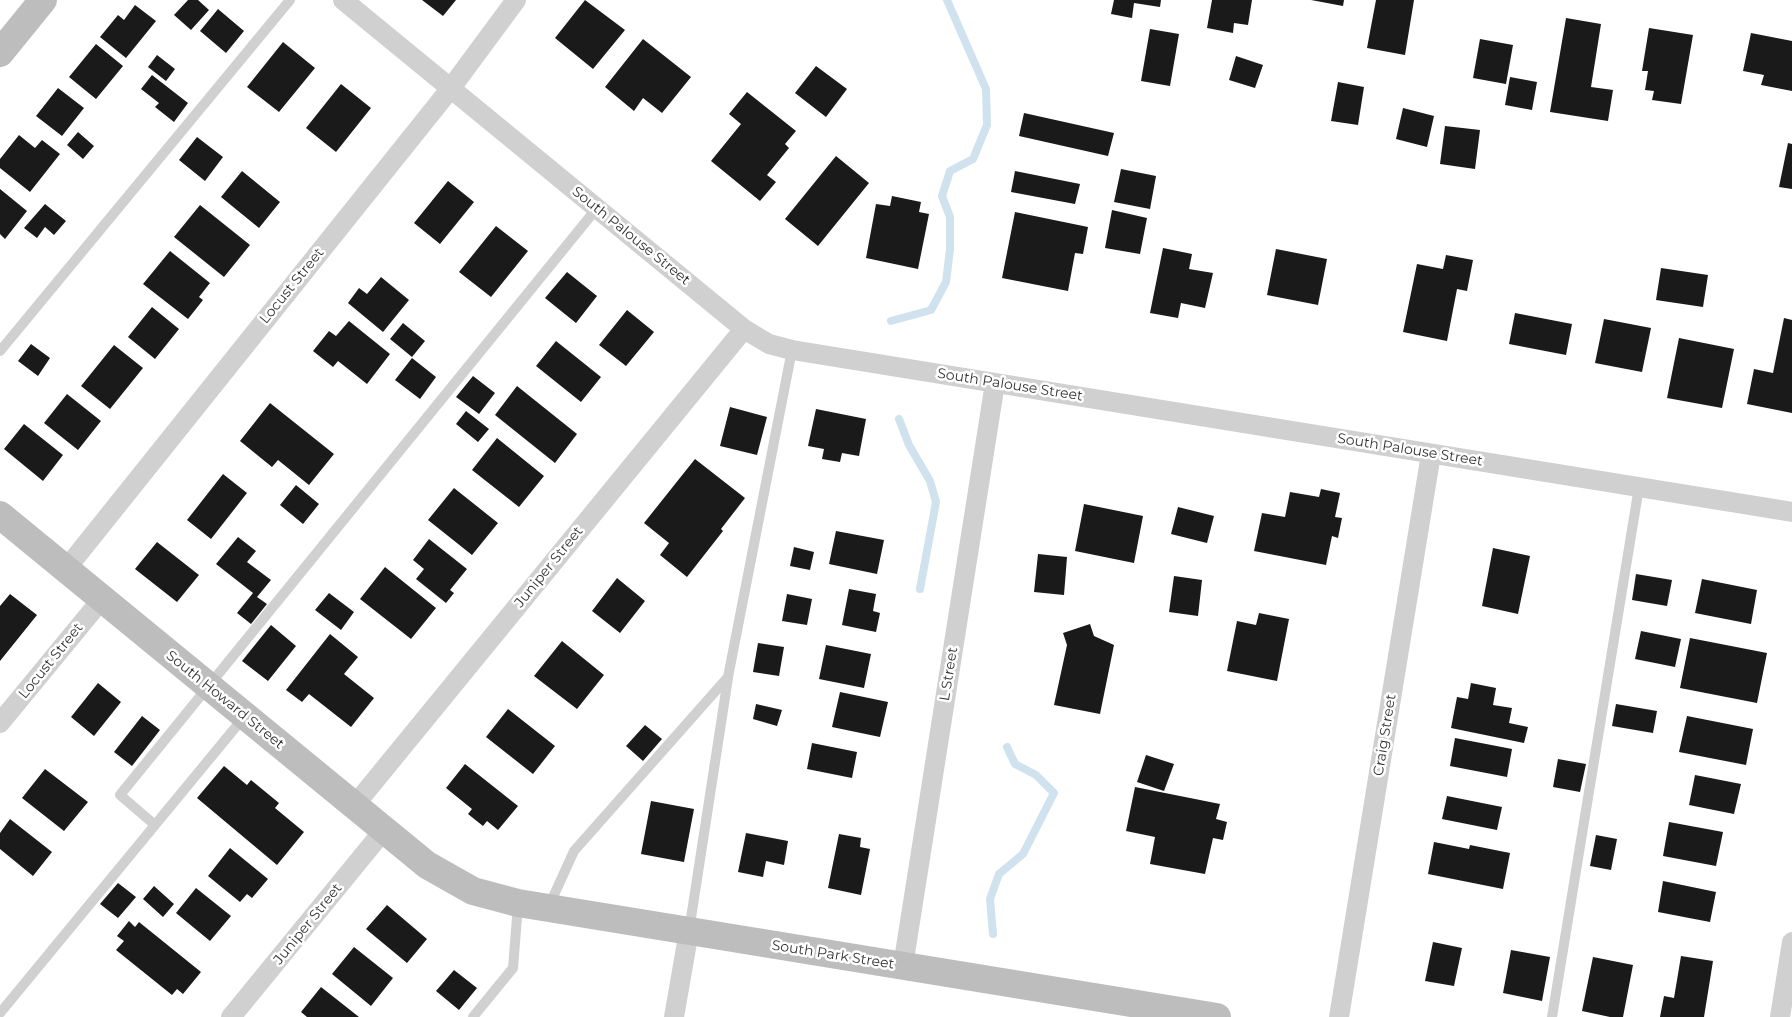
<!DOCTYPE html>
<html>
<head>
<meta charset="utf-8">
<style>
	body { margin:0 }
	canvas { display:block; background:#fff }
</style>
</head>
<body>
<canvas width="1792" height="1017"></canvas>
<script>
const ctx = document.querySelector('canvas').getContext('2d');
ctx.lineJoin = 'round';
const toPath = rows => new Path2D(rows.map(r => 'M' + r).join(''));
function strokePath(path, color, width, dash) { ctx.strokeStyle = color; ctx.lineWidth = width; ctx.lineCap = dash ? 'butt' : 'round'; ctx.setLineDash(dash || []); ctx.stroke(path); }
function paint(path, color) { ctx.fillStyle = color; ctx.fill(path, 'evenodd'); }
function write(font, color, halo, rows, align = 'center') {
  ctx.font = font + ' Montserrat,sans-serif'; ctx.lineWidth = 5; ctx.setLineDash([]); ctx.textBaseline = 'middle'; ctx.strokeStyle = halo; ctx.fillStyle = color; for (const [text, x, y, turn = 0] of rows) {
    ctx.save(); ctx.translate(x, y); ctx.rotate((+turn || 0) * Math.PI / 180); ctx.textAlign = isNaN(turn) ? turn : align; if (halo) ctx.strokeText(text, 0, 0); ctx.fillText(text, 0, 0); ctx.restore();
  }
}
strokePath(toPath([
	[891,321,931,310,946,282,950,249,950,217,942,196,950,171,973,159,987,125,986,89,947,0],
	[899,419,909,445,930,481,936,502,920,589],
	[993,934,990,899,999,874,1023,854,1054,793,1036,775,1015,764,1007,747]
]), '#cfe2ee', 8);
paint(toPath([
	[188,0,198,0,209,10,191,30,174,15],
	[422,0,456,0,443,16],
	[585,0,625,30,593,69,555,38],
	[1114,0,1161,0,1160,7,1134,3,1132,18,1111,14],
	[1212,0,1252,0,1248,25,1234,23,1233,33,1207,28],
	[1311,0,1344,0,1343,6],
	[1376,0,1414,0,1405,55,1367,48],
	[135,5,156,21,126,58,100,37,118,15,124,20],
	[218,9,244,31,226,53,200,31],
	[1566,18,1601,24,1591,87,1613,90,1608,121,1550,112],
	[1649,28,1693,35,1681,104,1652,100,1654,91,1645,90,1648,71,1642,71],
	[1150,29,1179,34,1170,86,1141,81],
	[1751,33,1792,41,1792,91,1761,85,1764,75,1743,71],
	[643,39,691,77,662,113,643,98,634,111,605,87],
	[1480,39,1513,45,1506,84,1473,78],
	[283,42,315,68,279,112,247,87],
	[96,44,123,66,96,99,69,77],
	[157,55,175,69,166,81,148,67],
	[1236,56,1263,65,1255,88,1229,80],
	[816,66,847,89,826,117,795,93],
	[152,75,188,103,174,122,155,107,159,103,141,89],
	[1510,77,1537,82,1532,110,1505,105],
	[1338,82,1364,87,1358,125,1331,121],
	[341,84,371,108,336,152,306,128],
	[58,88,84,108,62,136,36,116],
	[747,92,796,131,785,144,789,148,767,175,776,182,760,201,711,161,741,124,729,114],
	[1403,108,1434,116,1427,147,1396,139],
	[1024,113,1114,133,1108,156,1019,136],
	[1445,126,1480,130,1475,169,1440,164],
	[78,132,94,146,83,159,67,145],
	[19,135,35,148,42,140,60,154,30,192,0,168,0,159],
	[197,137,223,157,205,181,179,160],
	[1788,143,1792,144,1792,189,1779,187],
	[836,156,869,183,818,246,785,219],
	[1121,169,1156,176,1150,209,1114,202],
	[242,171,280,202,259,228,221,197],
	[1015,171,1080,184,1075,204,1011,192],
	[448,181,474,202,440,244,414,223],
	[0,189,27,211,5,239,0,234],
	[892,196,921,202,919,212,929,214,918,269,866,258,876,204,890,206],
	[45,204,66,221,54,235,45,227,37,238,24,228],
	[200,205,250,245,224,277,174,237],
	[1112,210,1147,218,1140,254,1105,248],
	[1015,212,1088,227,1083,254,1075,253,1068,291,1002,278],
	[496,226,528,251,491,297,459,272],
	[1163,248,1192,254,1189,269,1213,273,1205,308,1181,303,1178,318,1150,313],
	[1276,249,1327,259,1318,305,1267,295],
	[170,251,210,283,199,297,203,300,188,319,143,284],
	[1446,255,1473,260,1467,291,1457,289,1447,341,1403,332,1417,264,1443,269],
	[1661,268,1708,275,1703,307,1656,300],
	[567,272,597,296,576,323,545,298],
	[381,277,409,300,383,332,348,303,359,288,367,294],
	[152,307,179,329,155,359,128,337],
	[627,310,654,332,626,366,599,345],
	[1515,313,1572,324,1566,355,1509,344],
	[1784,318,1792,320,1792,413,1747,404,1754,369,1773,373],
	[1604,319,1651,328,1642,372,1595,363],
	[349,321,390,354,367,384,338,361,333,367,313,351,329,331,336,336],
	[403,323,425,341,412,357,390,339],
	[1679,338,1734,349,1722,408,1667,398],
	[556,341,601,377,581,402,536,366],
	[31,344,50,358,38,376,18,361],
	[114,345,143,368,110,409,81,386],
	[412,358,436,377,420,399,395,380],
	[473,376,495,393,479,414,456,397],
	[517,386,577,434,555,463,495,415],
	[67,394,101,421,78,450,44,423],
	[270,403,334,454,309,485,278,460,272,467,240,441],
	[730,407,767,417,757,455,720,446],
	[816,409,866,419,859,456,842,453,840,462,822,459,824,449,808,446],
	[466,411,489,429,478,442,456,424],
	[24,424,63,455,43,481,4,449],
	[497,438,544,476,519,507,472,470],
	[695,459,745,498,721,529,723,531,687,577,660,555,669,543,644,523],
	[223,474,247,493,211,539,187,520],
	[296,485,319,504,303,524,280,505],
	[454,488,498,523,472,555,428,520],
	[1321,489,1340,493,1335,517,1342,518,1338,538,1332,536,1326,565,1254,551,1262,513,1285,517,1290,492,1319,497],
	[1084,504,1143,516,1134,563,1075,551],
	[1178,507,1214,516,1207,543,1171,534],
	[836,531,884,540,877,574,829,564],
	[238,537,256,551,247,562,271,580,257,597,267,604,251,624,237,613,253,593,216,564],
	[429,539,467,569,450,590,454,593,446,603,416,579,424,569,413,560],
	[157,542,199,575,177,602,135,569],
	[794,547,814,552,810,570,790,566],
	[1493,548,1530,556,1518,614,1482,606],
	[1038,554,1067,557,1064,595,1034,592],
	[385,567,436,608,411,639,360,599],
	[1636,574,1672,580,1667,606,1632,600],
	[1174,576,1202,580,1198,616,1169,612],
	[617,578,645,601,620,633,592,611],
	[1702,579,1757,590,1751,624,1695,613],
	[849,589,876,594,873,611,880,613,876,632,842,625],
	[329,593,354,612,341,630,315,610],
	[10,594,37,615,0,661,0,606],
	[787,594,812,599,807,625,782,621],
	[1259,613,1289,619,1277,681,1227,671,1237,621,1256,625],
	[1090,624,1094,636,1114,645,1100,714,1054,705,1067,645,1063,633],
	[271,625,296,646,268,681,242,661],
	[1641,631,1681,639,1675,667,1635,659],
	[330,634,358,657,344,674,374,698,351,727,309,694,302,702,286,690],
	[1690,638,1767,653,1757,703,1680,688],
	[562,641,604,675,577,709,534,676],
	[758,643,784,647,779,676,753,672],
	[826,645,871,654,864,688,819,679],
	[98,683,121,702,94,736,71,717],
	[1471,683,1496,688,1493,705,1512,708,1509,723,1528,727,1524,743,1451,728,1457,697,1468,699],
	[840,692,888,702,880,737,832,727],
	[756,704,782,710,777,726,753,719],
	[1616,704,1657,711,1653,733,1612,726],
	[508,709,555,746,533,774,486,737],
	[142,716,160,730,132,766,114,752],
	[1687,716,1753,729,1746,765,1679,752],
	[645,725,662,739,643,761,626,746],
	[1455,738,1512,749,1507,777,1450,766],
	[812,743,857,752,852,778,807,769],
	[1146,755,1174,764,1164,791,1137,782],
	[1558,759,1586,764,1580,792,1553,787],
	[465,764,518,806,498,830,487,821,483,826,468,814,472,809,446,788],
	[224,766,247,785,251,780,279,803,275,808,304,832,277,865,197,798],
	[45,769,88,802,64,831,22,798],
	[1695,775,1741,784,1734,814,1689,805],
	[1135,787,1220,804,1216,819,1227,822,1223,840,1213,838,1205,874,1150,864,1155,837,1126,831],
	[1447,796,1502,807,1497,830,1442,819],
	[651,801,694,809,684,862,641,854],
	[10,819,52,852,33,876,0,849,0,833],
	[1669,822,1723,832,1716,866,1663,856],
	[746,833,788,841,784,865,766,861,763,877,738,872],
	[839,834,861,838,860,847,870,849,861,895,828,888],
	[1596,835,1617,839,1611,870,1590,866],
	[1434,842,1469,849,1470,845,1510,853,1503,889,1428,874],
	[230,848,268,879,252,898,247,894,240,902,208,876],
	[1663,881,1716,892,1710,922,1658,912],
	[118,883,136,897,118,918,100,904],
	[154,886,174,904,163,917,143,899],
	[196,888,231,916,210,941,176,913],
	[387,905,427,939,407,963,366,929],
	[129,921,135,927,139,922,201,972,183,994,177,989,172,995,116,950,124,941,117,936],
	[1433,942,1462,948,1454,986,1425,981],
	[354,947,393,978,371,1006,332,974],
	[1511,950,1550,957,1542,1001,1503,993],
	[1681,956,1713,961,1704,1017,1660,1017,1664,996,1674,998],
	[1593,957,1633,965,1623,1017,1610,1017,1582,1011],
	[454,970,477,988,459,1010,436,991],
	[321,987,359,1017,307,1017,301,1012]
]), '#1a1a1a');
strokePath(toPath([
	[0,351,290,0],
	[155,825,120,795,597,208],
	[549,906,574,851,728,677,792,350],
	[689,931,728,678],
	[0,1013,244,717],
	[473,1017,513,968,518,905],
	[1552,1017,1639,487]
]), '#d0d0d0', 10);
strokePath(toPath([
	[343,0,744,329,769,344,792,350,1792,512],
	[66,569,451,88,516,0],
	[0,723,102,599],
	[354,806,744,329],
	[903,966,995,383],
	[231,1017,384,830],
	[674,1017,689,931],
	[1339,1017,1431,454],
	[1780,1017,1792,942]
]), '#d0d0d0', 20);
strokePath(toPath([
	[0,53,43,0],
	[0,515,427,865,473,891,518,903,1217,1017]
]), '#bdbdbd', 28);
write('14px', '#333', '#fff', [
	["South Palouse Street",631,236,39],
	["Locust Street",292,286,-51],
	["South Palouse Street",1010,385,9],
	["South Palouse Street",1410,450,9],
	["Juniper Street",549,567,-51],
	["Locust Street",51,661,-51],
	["L Street",949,674,-81],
	["South Howard Street",225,700,39],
	["Craig Street",1385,735,-81],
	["Juniper Street",308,924,-51],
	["South Park Street",833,955,9]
]);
</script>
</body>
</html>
